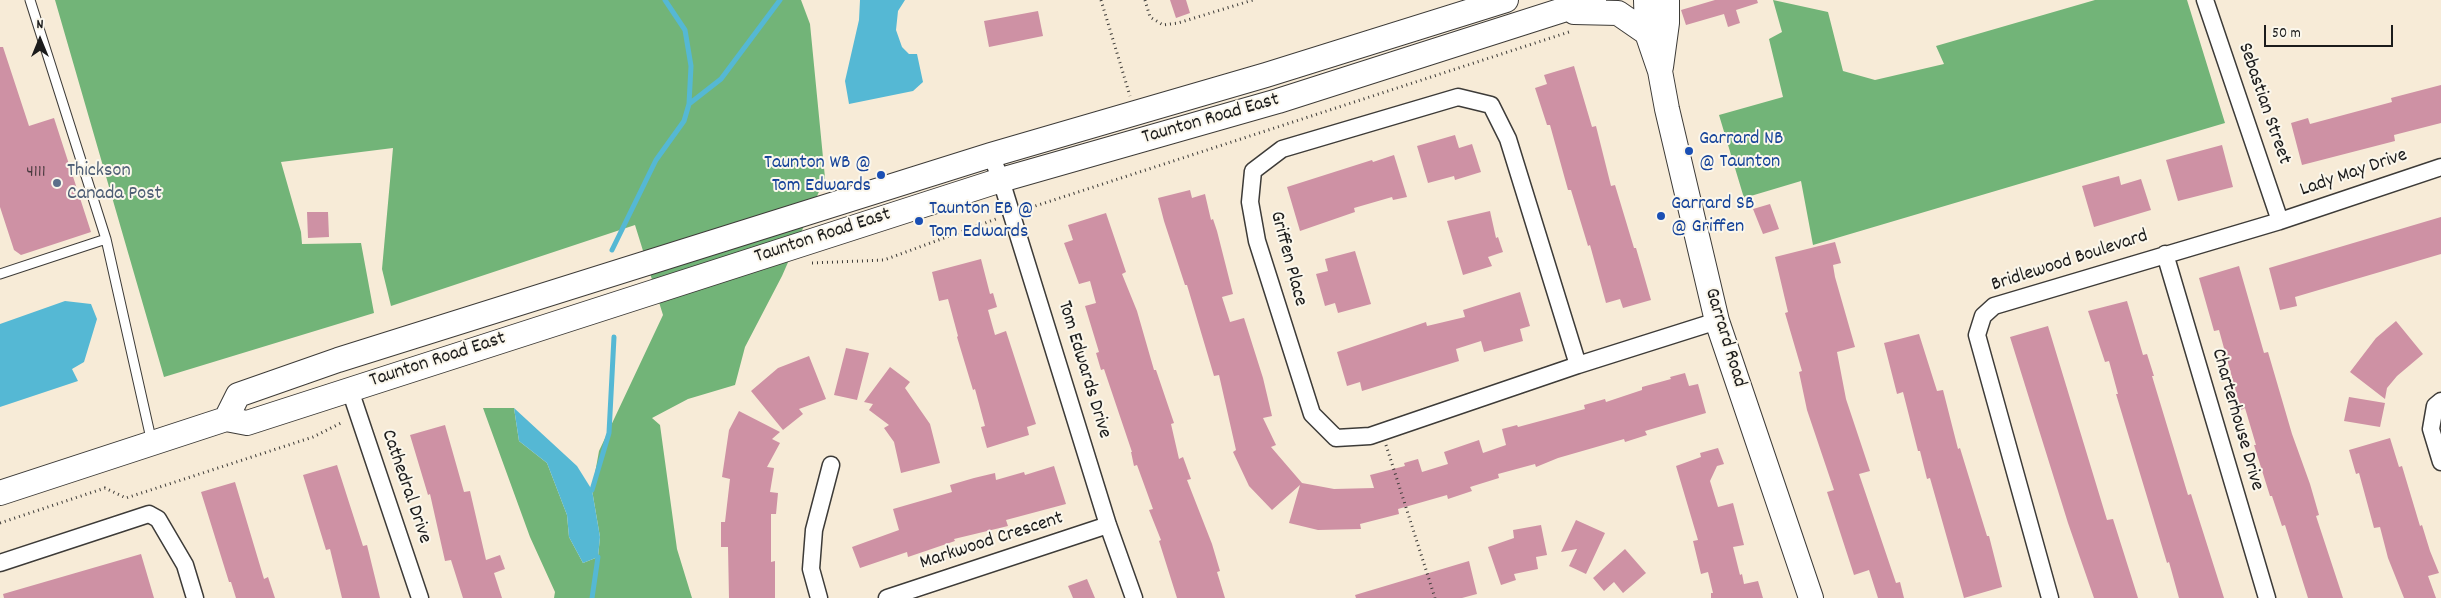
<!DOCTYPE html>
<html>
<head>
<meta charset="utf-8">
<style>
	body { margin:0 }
	#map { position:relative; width:2441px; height:598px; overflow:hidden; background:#f7ebd7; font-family:Dekko,sans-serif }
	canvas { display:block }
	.north { position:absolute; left:15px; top:15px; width:50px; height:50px; -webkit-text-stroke:4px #fbf7ec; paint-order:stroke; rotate:0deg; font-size:14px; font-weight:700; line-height:20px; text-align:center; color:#1c1c1c }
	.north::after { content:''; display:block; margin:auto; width:18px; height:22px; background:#1c1c1c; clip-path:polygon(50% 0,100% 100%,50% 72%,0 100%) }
	.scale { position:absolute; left:2264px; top:25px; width:129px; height:22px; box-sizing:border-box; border:2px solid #1c1c1c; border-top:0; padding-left:6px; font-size:15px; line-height:18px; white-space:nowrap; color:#1c1c1c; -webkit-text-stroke:4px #fbf7ec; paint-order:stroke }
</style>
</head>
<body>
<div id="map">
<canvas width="2441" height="598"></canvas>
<div class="north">N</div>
<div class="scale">50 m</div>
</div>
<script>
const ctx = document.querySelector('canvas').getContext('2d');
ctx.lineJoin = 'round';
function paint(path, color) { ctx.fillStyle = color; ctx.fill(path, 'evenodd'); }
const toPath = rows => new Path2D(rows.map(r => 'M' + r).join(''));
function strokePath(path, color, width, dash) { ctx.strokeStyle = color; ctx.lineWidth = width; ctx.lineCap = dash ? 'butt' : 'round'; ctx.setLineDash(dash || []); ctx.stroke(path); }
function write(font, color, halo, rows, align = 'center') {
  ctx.font = font + ' Dekko,sans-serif'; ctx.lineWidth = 4; ctx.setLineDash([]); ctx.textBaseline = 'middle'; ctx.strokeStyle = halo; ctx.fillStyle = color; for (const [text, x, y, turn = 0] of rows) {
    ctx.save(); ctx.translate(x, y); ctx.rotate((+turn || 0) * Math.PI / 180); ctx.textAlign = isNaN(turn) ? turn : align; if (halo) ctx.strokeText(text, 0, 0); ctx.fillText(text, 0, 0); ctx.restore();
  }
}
paint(toPath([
	[55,0,801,0,810,24,825,178,782,276,745,347,735,385,688,399,652,418,660,425,677,549,692,598,554,598,555,592,530,537,483,408,514,408,519,441,547,463,567,515,569,537,583,563,598,557,600,537,592,490,599,451,663,315,635,225,391,306,382,269,393,148,281,162,301,232,302,244,361,243,374,313,164,377],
	[1773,0,1828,12,1843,71,1875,80,1944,64,1936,46,2095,0,2187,0,2225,123,1813,245,1801,181,1744,198,1719,115,1783,97,1769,39,1782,32]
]), '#72b478');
paint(toPath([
	[860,0,905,0,898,11,896,30,902,47,909,54,917,54,923,82,913,91,849,104,845,81,859,20],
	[65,301,91,304,97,319,84,362,72,369,78,381,0,407,0,324],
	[514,408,577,466,592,490,600,537,598,557,583,563,569,537,567,515,547,463,519,441]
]), '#55b8d4');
strokePath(toPath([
	[689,104,721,79,780,0],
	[612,250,656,160,684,121,689,104,691,66,685,30,665,0],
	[592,490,609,433,614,337],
	[592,598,598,557]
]), '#55b8d4', 5);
paint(toPath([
	[1170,0,1186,0,1190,13,1176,18],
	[1715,0,1757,0,1758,3,1736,10,1740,23,1728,27,1724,14,1686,25,1681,10],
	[1038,11,1043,36,989,47,984,21],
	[0,47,3,47,29,126,54,118,91,232,21,255,14,250,0,207],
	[1574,66,1592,127,1596,126,1611,186,1615,185,1634,248,1636,248,1651,300,1623,308,1620,299,1606,303,1590,245,1588,246,1571,190,1568,190,1550,125,1547,125,1535,88,1547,84,1544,75],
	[2441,85,2441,123,2394,135,2395,141,2302,165,2291,123,2308,118,2310,124,2392,102,2391,98],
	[1455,135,1459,148,1472,144,1481,172,1455,180,1454,176,1428,183,1417,146],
	[2222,145,2233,187,2178,201,2166,160],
	[1394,155,1407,197,1393,200,1392,197,1354,208,1355,212,1300,231,1287,187,1372,160,1373,162],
	[2119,176,2121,185,2141,179,2151,210,2094,227,2082,186],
	[1190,190,1192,198,1205,194,1211,220,1213,219,1217,231,1233,294,1222,297,1230,322,1244,318,1263,378,1272,416,1263,418,1276,445,1271,447,1302,483,1334,489,1374,488,1370,475,1405,466,1404,463,1418,459,1422,472,1448,464,1444,452,1479,440,1483,453,1506,445,1502,429,1517,425,1518,427,1585,409,1584,405,1605,399,1606,402,1642,390,1642,387,1671,379,1670,377,1685,373,1689,386,1698,384,1706,413,1645,431,1647,435,1625,442,1624,439,1558,458,1536,467,1535,464,1498,474,1499,478,1470,487,1472,491,1448,499,1447,495,1398,509,1399,514,1360,524,1361,529,1318,530,1289,523,1300,485,1272,510,1249,486,1233,452,1236,450,1219,375,1214,376,1187,285,1185,285,1164,221,1158,198],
	[1770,204,1779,229,1763,234,1753,209],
	[1490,211,1496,238,1498,237,1503,252,1488,257,1492,266,1463,275,1447,221],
	[307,212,328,212,329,237,308,238],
	[1106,213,1126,272,1122,274,1137,311,1154,370,1156,370,1174,423,1171,424,1179,459,1183,457,1191,479,1187,480,1212,544,1220,571,1217,572,1225,598,1177,598,1159,541,1161,540,1149,510,1153,509,1137,465,1134,466,1131,452,1132,452,1104,369,1101,370,1096,353,1099,352,1085,306,1096,303,1090,281,1079,284,1064,243,1073,240,1068,225],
	[2441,217,2441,254,2295,297,2297,306,2280,310,2269,268],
	[1835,242,1841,263,1833,265,1835,277,1855,347,1837,352,1846,399,1870,471,1859,474,1896,583,1900,582,1904,598,1878,598,1869,570,1854,575,1827,492,1834,490,1807,410,1799,372,1802,371,1785,313,1788,312,1775,257],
	[1355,251,1371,304,1338,313,1335,303,1325,306,1316,274,1328,271,1325,259],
	[981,259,990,294,993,293,997,307,988,310,995,335,1006,331,1036,424,1027,427,1029,435,987,448,981,427,985,426,975,389,973,390,957,337,958,336,948,299,939,301,932,272],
	[2239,266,2264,353,2268,352,2292,434,2310,484,2319,515,2316,516,2343,598,2308,598,2285,525,2282,526,2272,496,2270,496,2254,445,2256,445,2245,408,2241,410,2219,330,2214,331,2199,278],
	[1520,292,1530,326,1520,329,1523,341,1484,352,1481,341,1456,349,1459,361,1362,391,1360,382,1347,386,1337,352,1426,322,1427,326,1465,317,1463,310],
	[2127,301,2143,355,2147,354,2154,376,2152,376,2188,495,2191,494,2224,598,2179,598,2169,562,2167,563,2116,394,2118,394,2109,361,2105,362,2088,311],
	[2396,321,2423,354,2397,376,2387,388,2385,399,2350,372,2376,338],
	[2048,326,2107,520,2113,519,2138,598,2094,598,2068,523,2010,337],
	[1919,334,1937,391,1943,390,1958,449,1960,448,1987,536,1989,536,2002,587,1964,598,1930,478,1927,479,1920,451,1918,451,1903,392,1897,394,1884,343],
	[846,348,869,353,857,400,834,395],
	[809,356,826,399,799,409,803,414,783,430,751,391,778,368],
	[890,367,910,382,905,388,930,424,940,463,901,473,894,442,884,428,889,425,869,410,873,404,864,402],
	[2349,397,2385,403,2380,427,2344,421],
	[739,411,780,432,772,439,780,443,767,467,774,468,770,492,778,493,776,514,771,514,771,562,775,561,775,598,729,598,728,547,721,547,721,522,725,522,730,479,722,477,729,430],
	[445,425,464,492,470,491,486,560,500,555,505,569,494,573,502,598,463,598,451,560,445,561,430,494,428,495,410,435],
	[2390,438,2399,467,2402,466,2420,526,2422,525,2430,551,2439,573,2428,576,2436,598,2404,598,2388,558,2380,527,2374,528,2359,473,2356,474,2349,450],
	[1718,448,1724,464,1717,466,1710,481,1718,507,1733,503,1744,545,1733,547,1740,575,1742,574,1744,584,1758,581,1763,598,1711,598,1711,593,1713,593,1708,572,1701,574,1693,541,1698,540,1676,466,1701,457,1700,453],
	[337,465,363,546,367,545,380,598,342,598,330,549,326,550,303,475],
	[1054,466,1066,504,1006,520,1008,526,954,539,955,541,908,557,907,552,860,568,852,547,899,530,893,509,952,492,950,485,974,478,995,473,996,480,1024,472,1025,475],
	[235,482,264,579,268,577,275,598,236,598,231,582,229,582,201,492],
	[1576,520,1605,533,1586,574,1569,566,1577,549,1561,552],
	[1541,525,1547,555,1536,557,1538,569,1514,574,1516,580,1501,585,1488,547,1514,538,1513,530],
	[1625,549,1646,573,1623,593,1614,582,1604,591,1593,578],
	[141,554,154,598,4,598,3,594],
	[1469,561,1477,594,1462,598,1356,598,1355,595],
	[1087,579,1095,598,1073,598,1068,586]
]), '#ce91a4');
const lane = toPath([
	[30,0,106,239,152,443],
	[0,274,106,239]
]);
const street = toPath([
	[2205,0,2280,221],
	[991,155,1001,180,1108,525,1134,598],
	[2165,254,2267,598],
	[1578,365,1508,139,1491,105,1458,97,1282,149,1253,171,1250,202,1257,241,1312,414,1336,438,1370,436,1578,365,1717,321],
	[350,390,420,598],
	[2441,401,2435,406,2431,429,2441,462],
	[0,563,149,514,158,519,185,565,195,598],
	[819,598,811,569,814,530,831,465],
	[887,598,1108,525],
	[2050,598,1977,335,1983,316,1994,306,2280,221,2441,167]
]);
const secondary = toPath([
	[1646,0,1647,33,1660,71,1667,109,1717,321,1811,598],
	[1574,12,1618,13,1647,33],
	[1661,67,1667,23,1667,0],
	[226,419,238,395,338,360,991,155,1266,75,1506,0],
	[0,493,226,419,247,423,1001,180,1278,101,1594,0]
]);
strokePath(lane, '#3d3b38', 11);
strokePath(street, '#3d3b38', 19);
strokePath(secondary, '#3d3b38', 26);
strokePath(toPath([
	[1101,0,1130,96],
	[1145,0,1150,17,1163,25,1178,23,1253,0],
	[1026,209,1569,32],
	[812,263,884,260,996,219],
	[1386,445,1435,598],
	[0,523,105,488,126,498,313,437,343,422]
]), '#3d3b38', 3, [1, 4]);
strokePath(lane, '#fff', 9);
strokePath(street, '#fff', 16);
strokePath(secondary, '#fff', 24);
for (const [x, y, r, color] of [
	[1689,151,5,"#1a4fb4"],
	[881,175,5,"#1a4fb4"],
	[57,183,5,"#5c6f8a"],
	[1661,216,5,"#1a4fb4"],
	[919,221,5,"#1a4fb4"]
]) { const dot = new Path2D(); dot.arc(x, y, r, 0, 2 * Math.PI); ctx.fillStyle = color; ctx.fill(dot); strokePath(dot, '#fbf7ec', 2); }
write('18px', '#48393e', null, [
	["4111",36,174]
]);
write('20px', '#1c1c1c', '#fbf7ec', [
	["Sebastian Street",2263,104,71],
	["Taunton Road East",1211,120,-16],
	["Lady May Drive",2354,174,-19],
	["Taunton Road East",823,237,-18],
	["Griffen Place",1287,259,75],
	["Bridlewood Boulevard",2070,262,-18],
	["Garrard Road",1724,338,73],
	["Taunton Road East",438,361,-18],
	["Tom Edwards Drive",1083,370,73],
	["Charterhouse Drive",2236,420,74],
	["Cathedral Drive",405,487,71],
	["Markwood Crescent",992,542,-18]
]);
write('20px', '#164399', '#fbf7ec', [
	["Garrard NB",1699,140],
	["@ Taunton",1699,163],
	["Taunton WB @",871,164,"right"],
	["Tom Edwards",871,187,"right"],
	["Garrard SB",1671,205],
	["@ Griffen",1671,228],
	["Taunton EB @",929,210],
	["Tom Edwards",929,233]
], 'left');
write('20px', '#4e5e75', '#fbf7ec', [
	["Thickson",67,172],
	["Canada Post",67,195]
], 'left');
</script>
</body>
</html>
